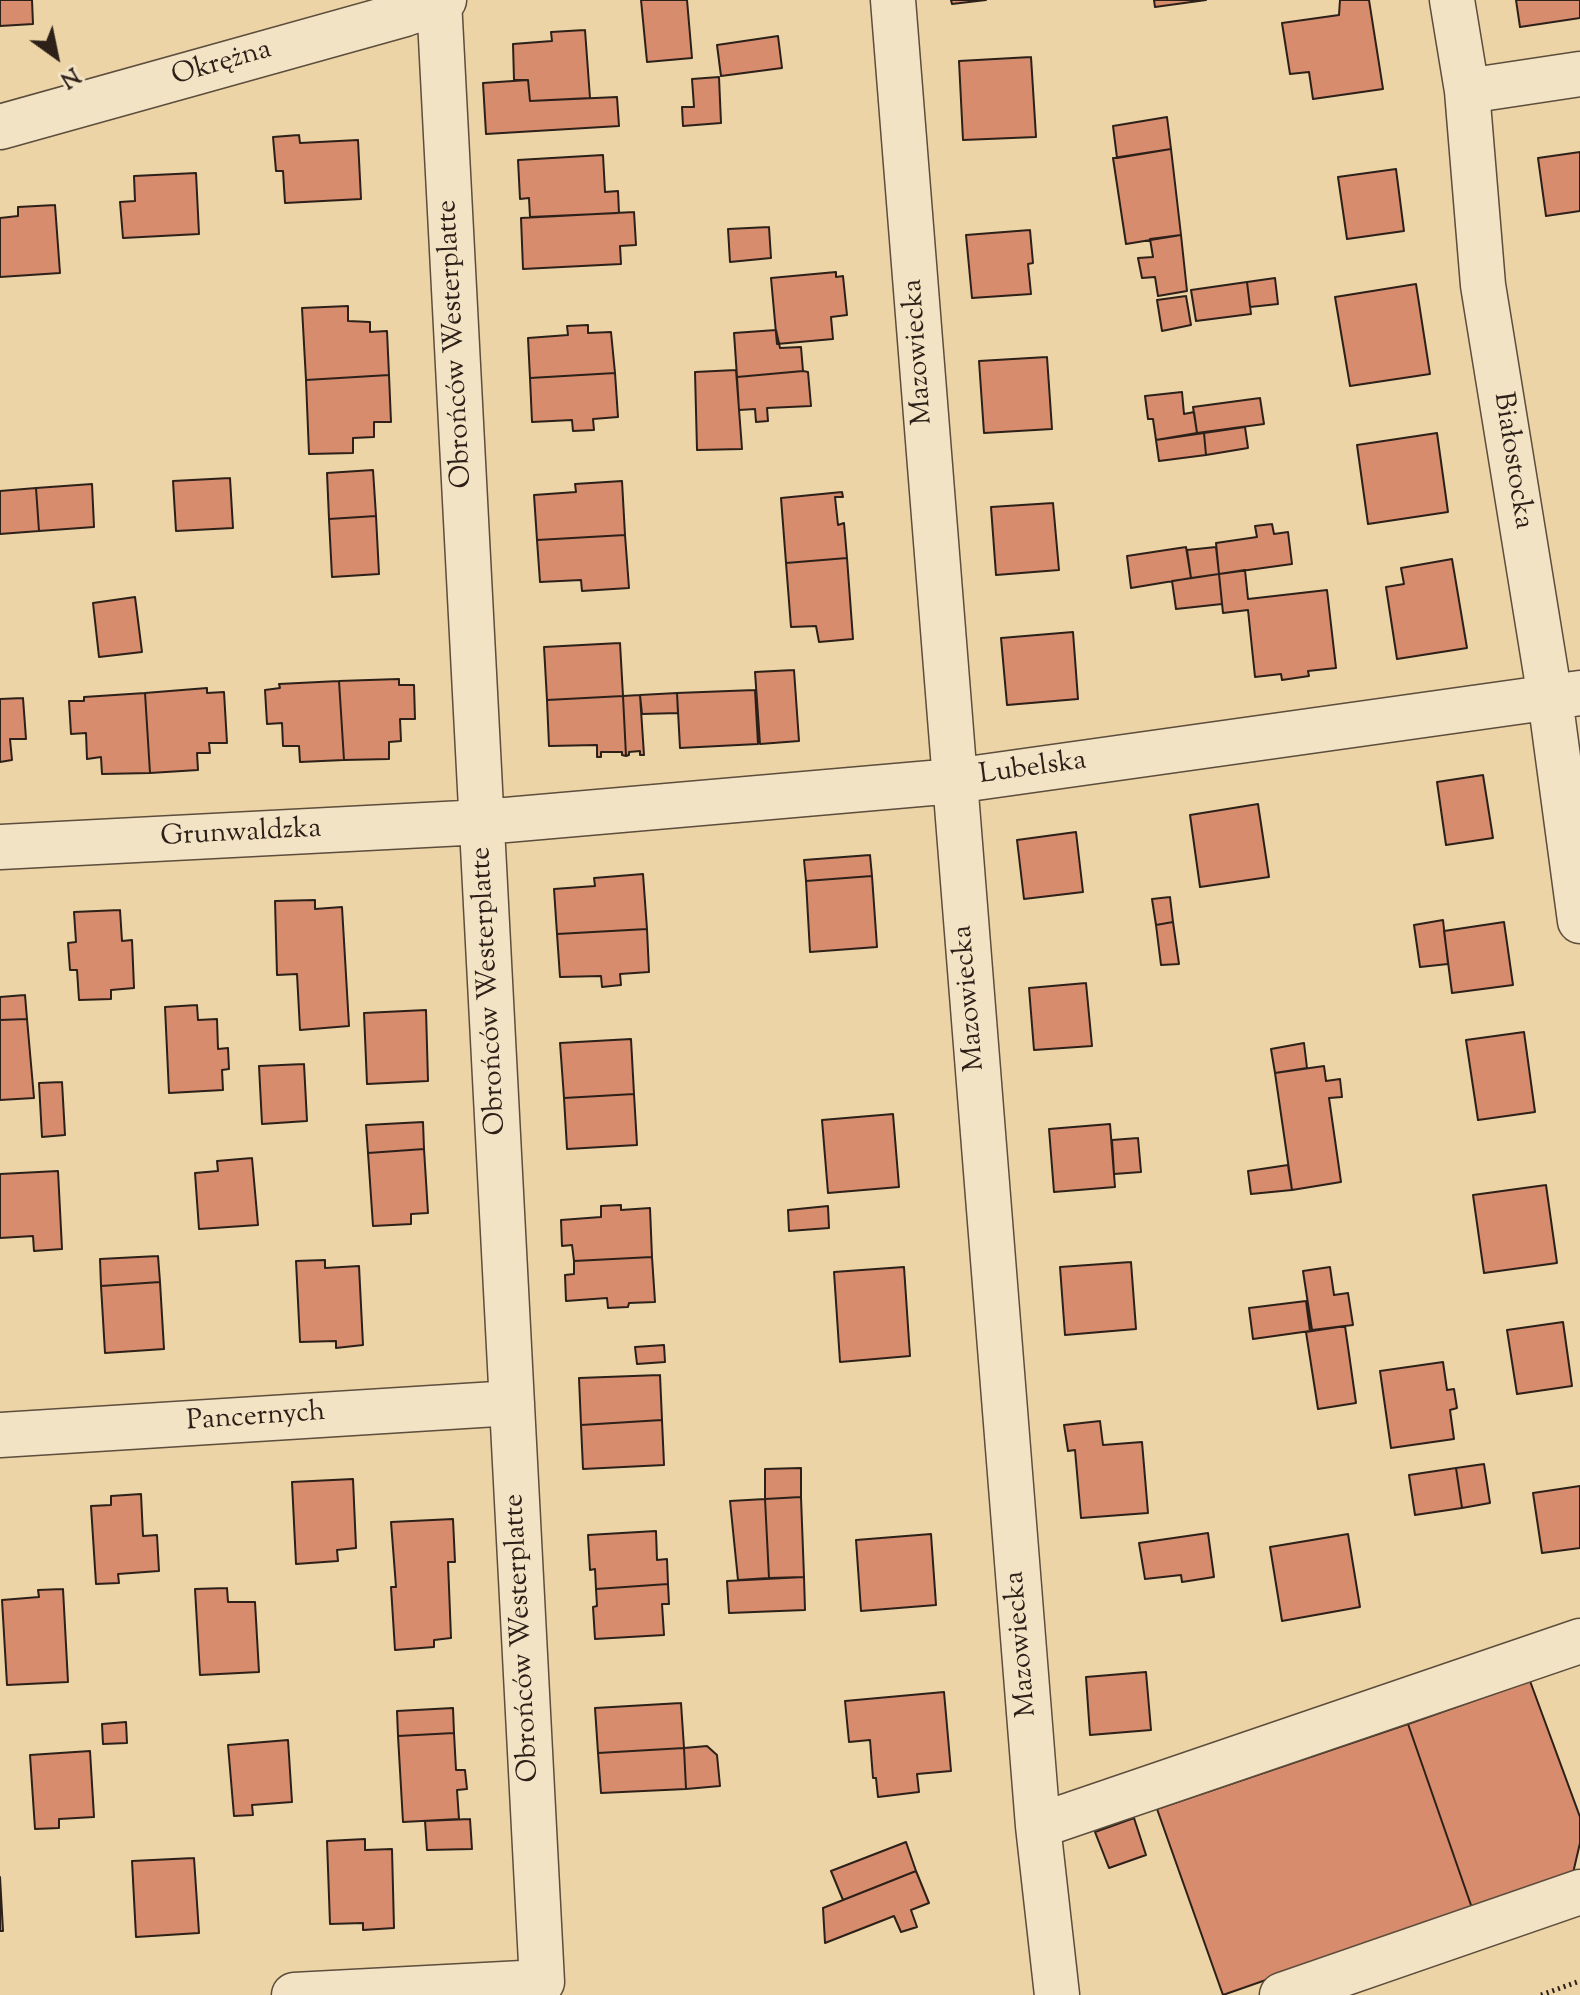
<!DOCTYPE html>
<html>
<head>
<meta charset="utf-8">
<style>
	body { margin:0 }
	#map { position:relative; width:1580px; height:1995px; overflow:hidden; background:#ecd4a6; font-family:"Sorts Mill Goudy",serif }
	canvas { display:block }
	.north { position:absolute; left:16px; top:16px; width:80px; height:80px; -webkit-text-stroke:6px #f3e3c5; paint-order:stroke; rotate:147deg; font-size:22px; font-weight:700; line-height:32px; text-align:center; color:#2c2019 }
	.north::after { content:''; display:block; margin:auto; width:28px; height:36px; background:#2c2019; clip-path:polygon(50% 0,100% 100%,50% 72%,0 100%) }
</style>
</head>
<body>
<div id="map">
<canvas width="1580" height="1995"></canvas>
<div class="north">N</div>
</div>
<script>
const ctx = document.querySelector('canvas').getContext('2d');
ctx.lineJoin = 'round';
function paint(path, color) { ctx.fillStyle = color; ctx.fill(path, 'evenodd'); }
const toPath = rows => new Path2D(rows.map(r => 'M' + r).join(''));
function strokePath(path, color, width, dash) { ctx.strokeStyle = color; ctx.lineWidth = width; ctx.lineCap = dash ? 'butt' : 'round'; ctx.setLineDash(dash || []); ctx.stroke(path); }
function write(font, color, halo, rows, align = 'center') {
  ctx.font = font + ' "Sorts Mill Goudy",serif'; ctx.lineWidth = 6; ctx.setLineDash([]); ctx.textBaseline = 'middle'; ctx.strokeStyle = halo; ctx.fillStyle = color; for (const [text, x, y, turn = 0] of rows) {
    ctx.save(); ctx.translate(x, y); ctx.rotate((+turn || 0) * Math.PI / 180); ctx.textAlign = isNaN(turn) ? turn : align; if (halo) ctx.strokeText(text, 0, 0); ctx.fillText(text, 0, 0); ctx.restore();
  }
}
const building = toPath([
	[0,0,32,0,33,24,0,26,0,0],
	[641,0,687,0,692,58,647,62,641,0],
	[951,0,986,0,952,4,951,0],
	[1154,0,1206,0,1155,7,1154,0],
	[1340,0,1369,0,1383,89,1313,99,1309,72,1290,74,1282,23,1339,15,1340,0],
	[1516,0,1580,0,1580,18,1520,27,1516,0],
	[585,30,590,98,530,101,528,80,514,80,513,44,552,41,551,32,585,30],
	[778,36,782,68,721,76,717,45,778,36],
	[1031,57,1036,137,963,140,959,61,1031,57],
	[719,77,721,123,683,126,682,107,694,107,692,79,719,77],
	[528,80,530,101,617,97,619,126,486,134,483,83,528,80],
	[1167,117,1171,149,1117,158,1113,126,1167,117],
	[299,135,300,143,358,140,361,199,285,203,283,171,276,171,273,137,299,135],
	[1171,149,1181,235,1126,244,1113,158,1171,149],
	[1580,152,1580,211,1546,216,1538,158,1580,152],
	[603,155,605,192,618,191,619,213,530,217,529,198,520,199,518,160,603,155],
	[1396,169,1404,231,1347,239,1338,177,1396,169],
	[196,173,199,234,123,238,120,202,135,201,134,176,196,173],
	[55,205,60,273,0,277,0,218,18,216,18,207,55,205],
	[634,212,636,245,620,246,621,264,523,269,521,218,634,212],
	[769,227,771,258,730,262,728,229,769,227],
	[1030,230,1033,263,1028,264,1031,294,972,298,966,235,1030,230],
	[1181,235,1187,291,1158,296,1155,277,1142,278,1138,258,1153,257,1150,239,1181,235],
	[836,272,836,277,843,276,847,315,831,317,833,339,777,344,771,278,836,272],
	[1275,278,1278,304,1250,307,1247,282,1275,278],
	[1247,282,1251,314,1196,321,1191,290,1247,282],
	[1416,284,1430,374,1350,386,1335,297,1416,284],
	[1186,296,1191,325,1162,331,1157,300,1186,296],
	[348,306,348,321,370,322,370,332,387,331,389,375,306,380,302,308,348,306],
	[588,325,588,333,611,332,615,373,530,378,528,338,568,335,567,326,588,325],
	[776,330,780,348,801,347,803,371,737,377,734,333,776,330],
	[1047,357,1052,429,984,433,979,361,1047,357],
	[736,370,742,449,697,450,695,372,736,370],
	[803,371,808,372,811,406,767,408,768,421,756,422,755,409,739,410,737,377,803,371],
	[615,373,618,417,593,419,594,430,573,431,572,420,532,422,530,378,615,373],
	[389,375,391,422,374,422,374,437,353,438,353,453,309,454,306,380,389,375],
	[1182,392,1184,414,1194,412,1197,433,1156,440,1153,419,1148,419,1145,396,1182,392],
	[1260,398,1264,424,1197,433,1193,407,1260,398],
	[1245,427,1248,448,1206,455,1204,433,1245,427],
	[1204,433,1206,455,1159,461,1156,440,1204,433],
	[1437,433,1448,512,1368,524,1357,445,1437,433],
	[373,470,376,516,329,519,327,473,373,470],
	[230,478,233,528,176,531,173,481,230,478],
	[622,481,625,535,537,540,534,495,576,492,575,484,622,481],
	[92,484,94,527,39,531,36,488,92,484],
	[36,488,39,531,0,534,0,491,36,488],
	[842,492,843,497,835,497,838,525,844,523,847,558,786,563,781,498,842,492],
	[1053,503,1059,570,996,575,991,507,1053,503],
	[376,516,379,574,332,577,329,519,376,516],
	[1272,524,1274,534,1288,532,1292,564,1219,574,1216,543,1257,537,1255,526,1272,524],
	[625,535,629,588,582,591,581,580,540,582,537,540,625,535],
	[1186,547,1191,578,1131,588,1127,556,1186,547],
	[1216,547,1219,574,1191,578,1187,550,1216,547],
	[847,558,853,639,819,642,816,626,791,627,786,563,847,558],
	[1452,559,1467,648,1397,659,1386,587,1404,584,1401,568,1452,559],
	[1245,570,1248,599,1327,590,1336,668,1308,671,1309,676,1282,680,1281,674,1255,677,1248,610,1223,613,1219,574,1245,570],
	[1219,574,1222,604,1176,609,1172,581,1219,574],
	[135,597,142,652,99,657,93,603,135,597],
	[1073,632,1078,699,1007,705,1001,638,1073,632],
	[620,643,623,696,547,700,544,647,620,643],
	[794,670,799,741,760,744,755,672,794,670],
	[399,679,399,685,414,685,415,719,400,719,401,741,389,742,389,759,344,760,339,681,399,679],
	[339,681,344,760,300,762,299,746,283,746,282,723,267,724,265,690,280,688,279,684,339,681],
	[207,688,207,693,224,692,227,743,209,743,210,753,197,753,198,770,150,773,145,693,207,688],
	[755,690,758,744,680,748,677,693,755,690],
	[145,693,150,773,102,774,101,757,87,759,86,733,71,734,69,701,84,701,84,697,145,693],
	[677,693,678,713,642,714,640,695,677,693],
	[640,695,644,755,640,755,640,751,629,752,629,755,626,756,623,696,640,695],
	[623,696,626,756,622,755,622,752,601,752,601,757,597,757,597,745,549,746,547,700,623,696],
	[23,698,26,739,10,739,12,760,0,762,0,699,23,698],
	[1483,775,1493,838,1446,845,1437,782,1483,775],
	[1258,804,1269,877,1200,887,1190,815,1258,804],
	[1076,832,1083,892,1024,899,1017,840,1076,832],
	[870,855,872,876,806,881,804,860,870,855],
	[643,874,647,929,557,934,554,889,595,886,594,878,643,874],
	[872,876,877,947,810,952,806,881,872,876],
	[1170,897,1173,922,1156,925,1152,899,1170,897],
	[315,900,315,909,342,907,349,1026,300,1030,297,974,277,975,275,901,315,900],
	[120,910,122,941,132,940,134,988,111,990,111,999,79,1000,77,970,70,970,68,943,76,942,74,912,120,910],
	[1443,920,1448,964,1420,967,1414,925,1443,920],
	[1173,922,1179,964,1161,965,1156,925,1173,922],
	[1504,922,1513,985,1452,993,1444,931,1504,922],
	[647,929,649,972,620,974,621,985,602,987,601,976,560,977,557,934,647,929],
	[1086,983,1092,1046,1034,1050,1029,988,1086,983],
	[25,995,27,1019,0,1020,0,997,25,995],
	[197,1005,198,1020,217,1019,218,1049,228,1048,229,1069,222,1070,223,1090,169,1093,165,1007,197,1005],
	[426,1010,428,1081,367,1084,364,1013,426,1010],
	[27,1019,34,1098,0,1100,0,1020,27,1019],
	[1524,1032,1535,1112,1478,1120,1466,1040,1524,1032],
	[631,1039,634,1094,564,1098,560,1043,631,1039],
	[1304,1043,1307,1068,1275,1073,1271,1049,1304,1043],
	[304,1064,307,1121,262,1124,259,1066,304,1064],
	[1324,1066,1326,1081,1340,1079,1342,1097,1329,1098,1341,1182,1292,1190,1275,1073,1324,1066],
	[62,1082,65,1135,42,1137,39,1083,62,1082],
	[634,1094,637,1145,567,1149,564,1098,634,1094],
	[893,1114,899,1187,828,1193,822,1120,893,1114],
	[423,1122,424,1149,368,1153,366,1125,423,1122],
	[1110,1124,1115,1187,1054,1192,1049,1129,1110,1124],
	[1138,1138,1141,1172,1114,1174,1112,1140,1138,1138],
	[424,1149,428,1213,411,1214,411,1224,373,1226,368,1153,424,1149],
	[252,1158,258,1225,199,1229,195,1173,218,1171,217,1161,252,1158],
	[1288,1165,1292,1190,1251,1194,1248,1171,1288,1165],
	[58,1171,62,1249,34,1251,33,1236,0,1238,0,1174,58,1171],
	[1546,1185,1557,1263,1484,1273,1473,1195,1546,1185],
	[621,1205,621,1210,650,1208,652,1257,574,1261,572,1245,562,1246,561,1220,601,1217,601,1206,621,1205],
	[828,1206,829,1228,789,1231,788,1210,828,1206],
	[158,1256,160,1282,101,1286,100,1259,158,1256],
	[652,1257,655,1302,629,1303,628,1307,608,1308,607,1298,566,1301,565,1275,574,1274,574,1261,652,1257],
	[325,1260,325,1268,359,1266,363,1345,336,1348,336,1341,300,1342,296,1261,325,1260],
	[1131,1262,1136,1329,1065,1335,1060,1267,1131,1262],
	[904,1267,910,1356,840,1362,834,1272,904,1267],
	[1330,1267,1334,1295,1348,1293,1353,1325,1312,1330,1303,1271,1330,1267],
	[160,1282,164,1349,105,1353,101,1286,160,1282],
	[1306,1301,1310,1331,1253,1339,1249,1308,1306,1301],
	[1563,1322,1572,1386,1517,1394,1507,1330,1563,1322],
	[1345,1326,1356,1403,1318,1409,1306,1332,1345,1326],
	[664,1345,665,1362,637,1364,635,1347,664,1345],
	[1443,1362,1447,1390,1454,1389,1457,1408,1450,1410,1454,1439,1391,1448,1380,1371,1443,1362],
	[660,1375,662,1420,581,1425,579,1378,660,1375],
	[662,1420,664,1465,583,1469,581,1425,662,1420],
	[1100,1421,1103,1445,1142,1442,1148,1513,1081,1518,1075,1450,1068,1451,1064,1425,1100,1421],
	[1484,1464,1490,1503,1462,1508,1456,1468,1484,1464],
	[801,1468,801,1497,765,1499,765,1469,801,1468],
	[1456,1468,1462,1508,1415,1515,1409,1475,1456,1468],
	[353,1479,356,1548,337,1550,338,1561,296,1564,292,1482,353,1479],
	[1580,1486,1580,1548,1542,1553,1533,1493,1580,1486],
	[141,1494,143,1536,157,1535,159,1571,118,1574,119,1583,96,1584,91,1506,111,1505,111,1496,141,1494],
	[801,1497,804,1577,769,1578,765,1499,801,1497],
	[765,1499,769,1578,738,1580,730,1501,765,1499],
	[453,1519,455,1562,448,1562,451,1638,434,1640,434,1647,395,1650,391,1587,396,1587,391,1522,453,1519],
	[656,1531,657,1560,667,1559,668,1584,596,1589,595,1569,590,1570,588,1535,656,1531],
	[1208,1533,1214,1577,1182,1582,1181,1575,1145,1579,1139,1543,1208,1533],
	[931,1534,936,1605,861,1611,856,1540,931,1534],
	[1348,1534,1360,1607,1282,1621,1270,1547,1348,1534],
	[804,1577,805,1610,729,1613,727,1581,804,1577],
	[668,1584,669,1604,662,1604,664,1635,595,1639,593,1607,597,1606,596,1589,668,1584],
	[227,1588,228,1602,255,1602,259,1672,200,1675,195,1589,227,1588],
	[63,1589,68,1682,7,1685,2,1600,39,1597,38,1590,63,1589],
	[1146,1672,1151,1730,1090,1735,1086,1677,1146,1672],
	[1530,1681,1580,1817,1580,1843,1573,1873,1472,1908,1408,1724,1530,1681],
	[944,1692,951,1771,917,1774,919,1792,878,1797,876,1778,873,1778,870,1740,849,1742,845,1701,944,1692],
	[681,1703,684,1748,598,1753,595,1708,681,1703],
	[453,1708,454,1733,398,1736,397,1711,453,1708],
	[126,1722,127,1743,103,1744,102,1724,126,1722],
	[1408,1724,1472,1908,1223,1995,1157,1809,1408,1724],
	[454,1733,456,1770,465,1770,467,1789,457,1790,459,1819,403,1822,398,1736,454,1733],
	[288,1740,292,1802,252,1805,253,1815,234,1816,228,1745,288,1740],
	[707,1746,717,1755,720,1786,686,1789,684,1748,707,1746],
	[684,1748,686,1789,601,1793,598,1753,684,1748],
	[90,1751,94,1817,59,1819,59,1828,35,1829,30,1755,90,1751],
	[1134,1818,1146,1855,1109,1868,1095,1832,1134,1818],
	[470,1819,472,1849,427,1850,425,1821,470,1819],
	[365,1839,365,1850,392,1849,394,1928,363,1930,363,1923,330,1924,327,1841,365,1839],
	[906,1842,916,1871,843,1900,831,1871,906,1842],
	[194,1858,199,1933,136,1937,132,1861,194,1858],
	[916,1871,929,1903,911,1910,917,1927,901,1932,894,1916,825,1943,823,1908,916,1871],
	[0,1877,3,1931,0,1931,0,1877]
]);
paint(building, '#d68c6d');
strokePath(building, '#2c2019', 2);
const minor = toPath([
	[893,0,1038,1826,1057,1995],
	[1452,0,1467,91,1483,285,1550,698,1580,921],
	[1467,91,1580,74],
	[0,127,405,14,444,0],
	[0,847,483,822,954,781,1580,693],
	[0,1435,512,1403],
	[1038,1826,1580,1641],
	[294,1995,542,1982,439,0],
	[1282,1995,1580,1892]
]);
strokePath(minor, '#5c4d3c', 47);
strokePath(toPath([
	[1541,1995,1580,1981]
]), '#2c2019', 5, [2, 4]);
strokePath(minor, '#f3e3c5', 44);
write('28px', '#2c2019', '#f3e3c5', [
	["Okrężna",222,65,-16],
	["Obrońców Westerplatte",457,344,-93],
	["Mazowiecka",920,352,-94],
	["Białostocka",1511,461,81],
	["Lubelska",1033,770,-8],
	["Grunwaldzka",241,835,-3],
	["Obrońców Westerplatte",491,991,-93],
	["Mazowiecka",971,998,-95],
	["Pancernych",256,1419,-4],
	["Obrońców Westerplatte",524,1638,-93],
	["Mazowiecka",1023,1644,-95]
]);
</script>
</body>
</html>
